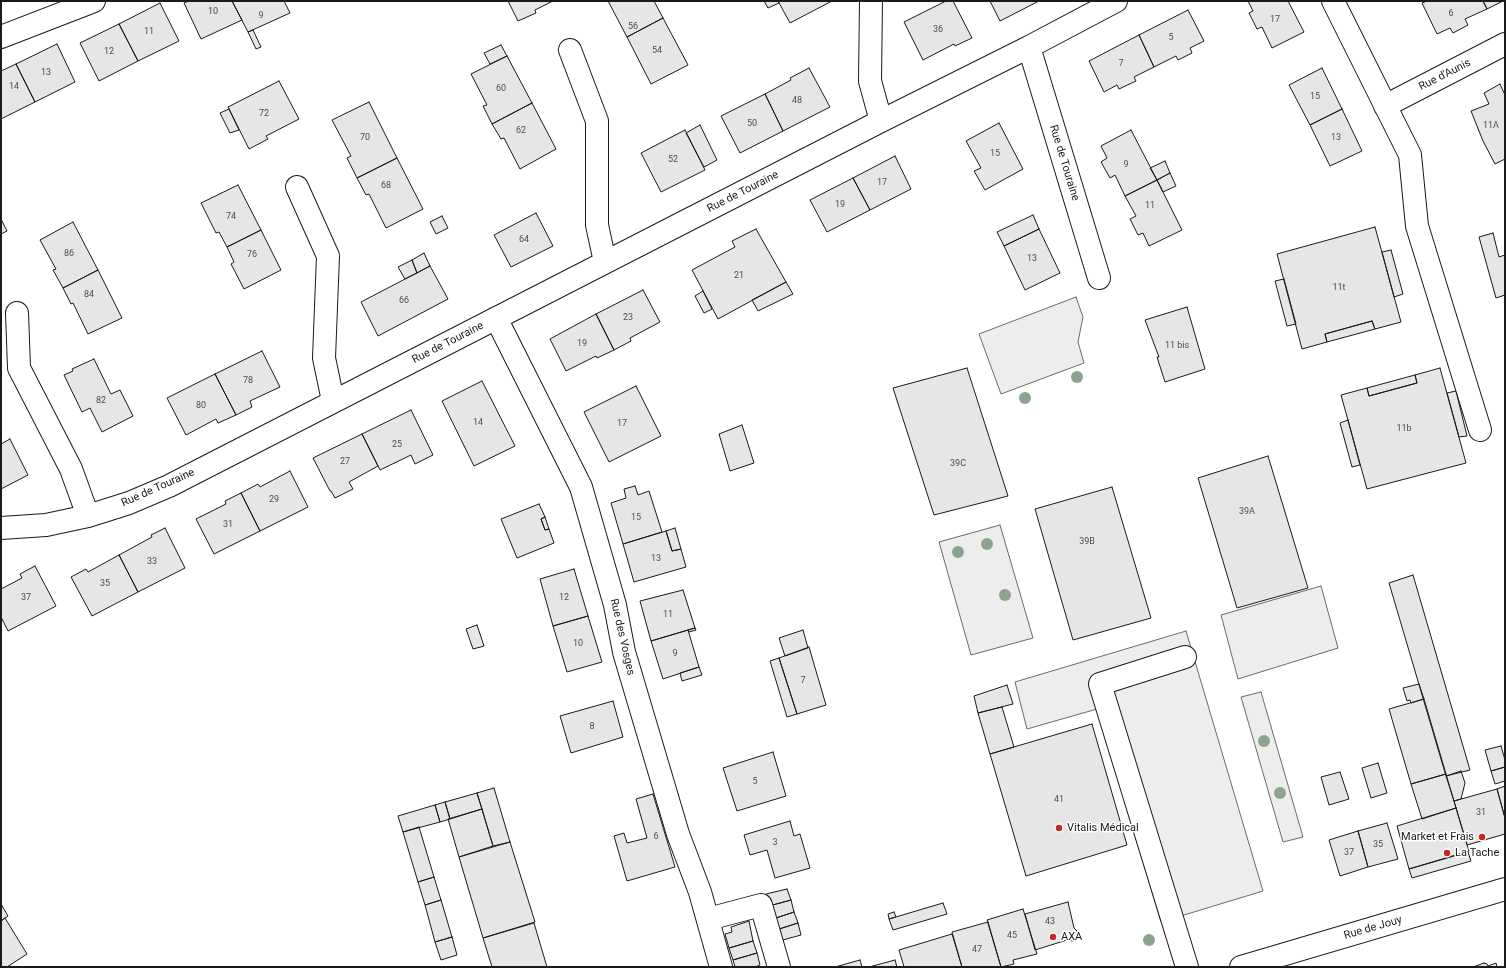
<!DOCTYPE html>
<html>
<head>
<meta charset="utf-8">
<style>
	body { margin:0 }
	#map { position:relative; width:1506px; height:968px; overflow:hidden; background:#fff; font-family:Roboto,sans-serif }
	canvas { display:block }
	.frame { position:absolute; inset:0; border:2px solid #1a1a1a; pointer-events:none }
</style>
</head>
<body>
<div id="map">
<canvas width="1506" height="968"></canvas>
<div class="frame"></div>
</div>
<script>
const ctx = document.querySelector('canvas').getContext('2d');
ctx.lineJoin = 'round';
function paint(path, color) { ctx.fillStyle = color; ctx.fill(path, 'evenodd'); }
const toPath = rows => new Path2D(rows.map(r => 'M' + r).join(''));
function strokePath(path, color, width, dash) { ctx.strokeStyle = color; ctx.lineWidth = width; ctx.lineCap = dash ? 'butt' : 'round'; ctx.setLineDash(dash || []); ctx.stroke(path); }
function write(font, color, halo, rows, align = 'center') {
  ctx.font = font + ' Roboto,sans-serif'; ctx.lineWidth = 3; ctx.setLineDash([]); ctx.textBaseline = 'middle'; ctx.strokeStyle = halo; ctx.fillStyle = color; for (const [text, x, y, turn = 0] of rows) {
    ctx.save(); ctx.translate(x, y); ctx.rotate((+turn || 0) * Math.PI / 180); ctx.textAlign = isNaN(turn) ? turn : align; if (halo) ctx.strokeText(text, 0, 0); ctx.fillText(text, 0, 0); ctx.restore();
  }
}
const built = toPath([
	[1076,297,1083,317,1078,342,1084,363,1001,394,979,334,1076,297],
	[1000,525,1033,638,971,655,939,542,1000,525],
	[1321,586,1338,648,1238,679,1221,615,1321,586],
	[1186,631,1263,891,1161,922,1097,709,1027,729,1015,682,1186,631],
	[1261,692,1303,837,1283,842,1241,697,1261,692]
]);
paint(built, '#ededed');
strokePath(built, '#6a6a6a', 1);
const building = toPath([
	[189,1,232,1,242,20,201,39,184,3,189,1],
	[232,1,284,1,290,13,248,32,232,1],
	[508,1,553,1,535,10,536,13,518,21,508,1],
	[608,1,654,1,663,18,627,37,608,1],
	[764,1,778,1,779,3,768,8,764,1],
	[778,1,832,1,790,23,778,1],
	[946,1,953,1,972,38,955,46,954,44,923,60,904,22,946,1],
	[990,1,1039,1,1000,21,990,1],
	[1248,1,1288,1,1304,32,1272,48,1262,27,1257,29,1249,13,1253,11,1248,1],
	[1427,1,1483,1,1487,9,1465,19,1468,25,1453,33,1450,28,1437,34,1422,3,1427,1],
	[1483,1,1503,1,1487,9,1483,1],
	[160,3,179,41,138,61,119,24,160,3],
	[1188,10,1204,41,1190,48,1192,53,1178,60,1176,56,1154,67,1139,35,1188,10],
	[663,18,688,65,651,84,627,37,663,18],
	[119,24,138,61,99,81,80,43,119,24],
	[253,30,261,47,256,49,248,32,253,30],
	[1139,35,1154,67,1134,77,1136,81,1119,89,1117,85,1104,92,1089,61,1139,35],
	[57,44,75,82,35,102,16,64,57,44],
	[501,45,507,56,490,64,484,53,501,45],
	[507,56,532,103,492,124,483,106,487,105,471,74,507,56],
	[16,64,35,102,1,119,1,71,16,64],
	[809,68,830,107,783,131,765,94,791,80,790,78,809,68],
	[1322,68,1342,109,1310,125,1289,85,1322,68],
	[279,81,299,119,266,136,268,139,249,149,228,107,279,81],
	[1500,84,1505,95,1505,159,1495,164,1483,141,1471,111,1489,104,1484,93,1500,84],
	[765,94,783,131,740,153,721,116,765,94],
	[369,102,397,158,357,178,347,158,351,156,332,120,369,102],
	[532,103,556,149,520,169,504,138,501,139,492,124,532,103],
	[229,109,239,130,230,133,220,113,229,109],
	[1342,109,1362,151,1330,166,1310,125,1342,109],
	[999,123,1023,169,985,190,974,171,981,168,966,141,999,123],
	[700,125,717,160,704,167,686,133,700,125],
	[685,130,705,170,661,192,641,153,685,130],
	[1131,130,1157,180,1125,196,1115,175,1110,178,1101,162,1107,158,1101,146,1131,130],
	[895,156,911,189,870,210,853,178,895,156],
	[397,158,423,209,386,228,369,194,366,195,357,178,397,158],
	[1165,161,1170,173,1157,180,1150,168,1165,161],
	[1170,173,1176,186,1163,192,1157,180,1170,173],
	[853,178,870,210,827,232,810,200,853,178],
	[1157,180,1182,230,1149,246,1143,233,1138,235,1130,219,1136,216,1125,196,1157,180],
	[238,185,261,230,227,247,219,232,216,233,201,203,238,185],
	[536,213,553,246,511,267,494,235,536,213],
	[1033,215,1039,229,1004,246,997,232,1033,215],
	[442,216,448,228,436,234,430,222,442,216],
	[1,219,7,231,1,234,1,219],
	[73,222,98,270,63,288,53,270,56,269,40,240,73,222],
	[1375,227,1401,322,1375,329,1372,321,1325,334,1327,342,1302,349,1277,254,1375,227],
	[756,229,786,282,718,319,692,270,735,247,732,241,756,229],
	[1039,229,1060,273,1025,290,1004,246,1039,229],
	[261,230,281,270,244,289,231,264,234,262,227,247,261,230],
	[1493,233,1499,257,1505,255,1505,295,1496,298,1479,237,1493,233],
	[1391,250,1403,294,1394,297,1382,252,1391,250],
	[424,253,430,266,417,273,412,260,424,253],
	[412,260,417,273,405,279,398,267,412,260],
	[430,266,448,299,378,336,361,302,430,266],
	[98,270,122,318,88,334,73,303,71,304,63,288,98,270],
	[1284,279,1296,324,1287,326,1275,281,1284,279],
	[786,282,793,294,758,311,752,300,786,282],
	[643,290,660,322,630,338,631,341,614,350,596,314,643,290],
	[703,291,712,309,704,313,695,296,703,291],
	[1187,307,1205,369,1165,382,1157,357,1159,357,1145,320,1187,307],
	[596,314,614,350,597,358,596,356,566,371,550,339,596,314],
	[1372,321,1375,329,1327,342,1325,334,1372,321],
	[262,351,280,387,250,401,252,407,236,415,215,374,262,351],
	[94,359,111,394,120,390,133,416,102,432,90,408,82,412,64,375,73,371,72,369,94,359],
	[967,368,1008,496,934,515,893,388,967,368],
	[1440,368,1466,463,1367,489,1341,395,1367,388,1369,396,1417,383,1415,375,1440,368],
	[215,374,236,415,218,423,216,419,186,435,167,398,215,374],
	[1415,375,1417,383,1369,396,1367,388,1415,375],
	[482,381,515,446,474,466,442,401,482,381],
	[636,386,661,436,609,462,584,412,636,386],
	[1456,391,1467,436,1459,437,1447,393,1456,391],
	[411,410,433,455,415,464,411,455,380,470,362,434,411,410],
	[1348,420,1360,465,1352,467,1340,423,1348,420],
	[742,425,754,463,730,471,719,434,742,425],
	[362,434,378,466,349,482,353,489,335,498,331,491,330,491,313,458,362,434],
	[10,439,28,475,1,489,1,444,10,439],
	[1268,456,1308,588,1237,608,1198,478,1268,456],
	[290,471,308,507,260,531,241,493,258,484,260,487,290,471],
	[635,486,638,495,649,491,662,532,623,544,611,503,626,498,624,489,635,486],
	[1112,487,1151,618,1073,640,1035,509,1112,487],
	[241,493,260,531,214,554,196,519,226,504,225,501,241,493],
	[539,504,545,517,541,519,545,530,549,529,554,543,517,558,501,519,539,504],
	[545,517,549,529,545,530,541,519,545,517],
	[165,528,185,568,138,592,119,555,152,537,151,535,165,528],
	[675,528,681,549,672,551,666,531,675,528],
	[666,531,672,551,681,549,686,567,634,582,623,544,666,531],
	[119,555,138,592,92,616,71,577,86,569,88,572,119,555],
	[35,566,56,606,8,631,1,617,1,589,22,578,20,574,35,566],
	[574,569,588,616,553,626,540,579,574,569],
	[1413,575,1470,770,1446,776,1389,583,1413,575],
	[683,590,695,628,651,641,640,601,683,590],
	[588,616,602,662,567,672,553,626,588,616],
	[477,625,484,646,473,649,466,629,477,625],
	[695,628,696,630,689,632,688,630,695,628],
	[688,630,699,667,663,679,651,641,688,630],
	[803,630,808,648,785,656,779,638,803,630],
	[809,647,826,705,797,714,779,658,809,647],
	[779,658,797,714,787,717,770,661,779,658],
	[699,667,702,675,682,681,680,673,699,667],
	[1419,684,1424,699,1411,703,1410,700,1407,701,1403,688,1419,684],
	[1007,685,1013,704,978,713,974,696,1007,685],
	[1424,699,1446,774,1411,784,1389,709,1424,699],
	[613,701,623,737,571,753,560,716,613,701],
	[1002,707,1014,747,990,754,978,713,1002,707],
	[1092,724,1127,845,1026,876,990,754,1092,724],
	[1501,746,1505,760,1505,767,1491,771,1485,750,1501,746],
	[773,752,786,796,737,811,723,768,773,752],
	[1378,763,1387,793,1371,798,1362,768,1378,763],
	[1505,767,1505,781,1495,784,1491,771,1505,767],
	[1461,771,1465,783,1461,799,1454,801,1446,776,1461,771],
	[1340,772,1349,799,1329,805,1321,777,1340,772],
	[1446,774,1456,808,1422,819,1411,784,1446,774],
	[1505,786,1505,818,1497,789,1505,786],
	[494,788,510,842,493,846,477,793,494,788],
	[1497,789,1505,818,1505,834,1467,845,1454,801,1497,789],
	[477,793,482,809,450,819,445,802,477,793],
	[653,794,675,867,627,881,614,836,624,833,627,843,647,838,636,799,653,794],
	[445,802,450,819,440,822,435,805,445,802],
	[435,805,440,822,403,832,398,816,435,805],
	[1456,808,1469,851,1409,869,1397,826,1456,808],
	[482,809,493,846,459,857,448,819,482,809],
	[790,821,794,836,800,834,810,868,775,878,767,850,750,855,744,835,790,821],
	[1387,823,1398,859,1368,867,1358,831,1387,823],
	[419,827,434,877,418,882,403,832,419,827],
	[1358,831,1368,867,1340,876,1329,840,1358,831],
	[510,842,535,922,483,938,459,857,510,842],
	[1468,852,1471,861,1412,878,1409,869,1468,852],
	[434,877,441,900,425,905,418,882,434,877],
	[787,889,791,900,769,906,766,894,787,889],
	[441,900,452,937,435,942,425,905,441,900],
	[791,900,794,912,773,919,769,906,791,900],
	[1068,902,1074,928,1077,931,1078,935,1076,939,1073,941,1067,940,1035,950,1025,914,1068,902],
	[943,903,947,914,893,930,889,919,943,903],
	[1,904,8,916,1,921,1,904],
	[1023,909,1037,954,1013,960,1014,964,1001,967,987,920,1023,909],
	[794,912,798,923,776,930,773,919,794,912],
	[894,912,896,917,889,919,888,914,894,912],
	[5,918,27,954,7,967,1,967,1,921,5,918],
	[749,921,753,941,729,948,725,934,732,932,731,927,749,921],
	[988,922,1001,967,962,967,952,932,988,922],
	[534,923,547,967,492,967,483,938,534,923],
	[798,923,801,935,779,941,776,930,798,923],
	[952,934,962,967,904,967,899,950,952,934],
	[452,937,457,955,441,960,435,942,452,937],
	[753,941,757,953,733,960,729,948,753,941],
	[757,953,760,965,755,967,735,967,733,960,757,953],
	[860,960,862,967,835,967,860,960],
	[895,960,897,967,869,967,895,960],
	[1484,963,1487,964,1488,966,1496,963,1497,967,1473,967,1484,963]
]);
paint(building, '#e6e6e6');
strokePath(building, '#1a1a1a', 1);
const minor = toPath([
	[871,1,870,81,881,121],
	[1333,1,1410,155,1417,226,1480,430],
	[1,37,94,1],
	[1029,47,1099,278],
	[570,50,597,121,597,225,605,262],
	[1385,106,1505,44],
	[297,187,328,256,324,358,333,401],
	[17,313,19,368,71,469,88,516],
	[496,318,581,487,615,605,624,652,678,834,700,892,721,967],
	[1,528,46,525,88,516,129,503,169,486,881,121,1029,47,1116,1],
	[1185,657,1100,684,1187,967],
	[708,919,761,905,779,967]
]);
const major = toPath([
	[1241,967,1505,889]
]);
strokePath(minor, '#1a1a1a', 24);
strokePath(major, '#1a1a1a', 24);
strokePath(minor, '#fff', 22);
strokePath(major, '#fff', 22);
ctx.fillStyle = '#8aa48f';
for (const [x, y] of [
	[1077,377],
	[1025,398],
	[987,544],
	[958,552],
	[1005,595],
	[1264,741],
	[1280,793],
	[1149,940]
]) { ctx.beginPath(); ctx.arc(x, y, 6, 0, 2 * Math.PI); ctx.fill(); }
for (const [x, y, r, color] of [
	[1059,828,4,"#c62828"],
	[1482,837,4,"#c62828"],
	[1447,853,4,"#c62828"],
	[1053,937,4,"#c62828"]
]) { const dot = new Path2D(); dot.arc(x, y, r, 0, 2 * Math.PI); ctx.fillStyle = color; ctx.fill(dot); strokePath(dot, '#fff', 1.5); }
write('9px', '#4d4d4d', null, [
	["10",213,12],
	["6",1451,14],
	["9",261,16],
	["17",1275,20],
	["56",633,27],
	["36",938,30],
	["11",149,32],
	["5",1171,38],
	["54",657,51],
	["12",109,52],
	["7",1121,64],
	["13",46,73],
	["14",14,87],
	["60",501,89],
	["15",1315,97],
	["48",797,101],
	["72",264,114],
	["50",752,124],
	["11A",1491,126],
	["62",521,131],
	["70",365,138],
	["13",1336,138],
	["15",995,154],
	["52",673,160],
	["9",1126,165],
	["17",882,183],
	["68",386,186],
	["19",840,205],
	["11",1150,206],
	["74",231,217],
	["64",524,240],
	["86",69,254],
	["76",252,255],
	["13",1032,259],
	["21",739,276],
	["11t",1339,288],
	["84",89,295],
	["66",404,301],
	["23",628,318],
	["19",582,344],
	["11 bis",1177,346],
	["78",248,381],
	["82",101,401],
	["80",201,406],
	["14",478,423],
	["17",622,424],
	["11b",1404,429],
	["25",397,445],
	["27",345,462],
	["39C",958,464],
	["29",274,500],
	["39A",1247,512],
	["15",636,518],
	["31",228,525],
	["39B",1087,542],
	["13",656,559],
	["33",152,562],
	["35",105,584],
	["37",26,598],
	["12",564,598],
	["11",668,615],
	["10",578,644],
	["9",675,654],
	["7",803,681],
	["8",592,727],
	["5",755,782],
	["41",1059,800],
	["31",1481,813],
	["6",656,837],
	["3",775,843],
	["35",1378,845],
	["37",1349,853],
	["43",1050,922],
	["45",1012,936],
	["47",977,950]
]);
write('11px', '#1a1a1a', '#fff', [
	["Rue d'Aunis",1445,75,-27],
	["Rue de Touraine",1064,163,73],
	["Rue de Touraine",743,192,-27],
	["Rue de Touraine",448,343,-27],
	["Rue de Touraine",158,488,-24],
	["Rue des Vosges",622,637,77],
	["Rue de Jouy",1373,928,-16]
]);
write('11px', '#1a1a1a', '#fff', [
	["Vitalis Médical",1067,828],
	["Market et Frais",1474,837,"right"],
	["La Tache",1455,853],
	["AXA",1061,937]
], 'left');
</script>
</body>
</html>
